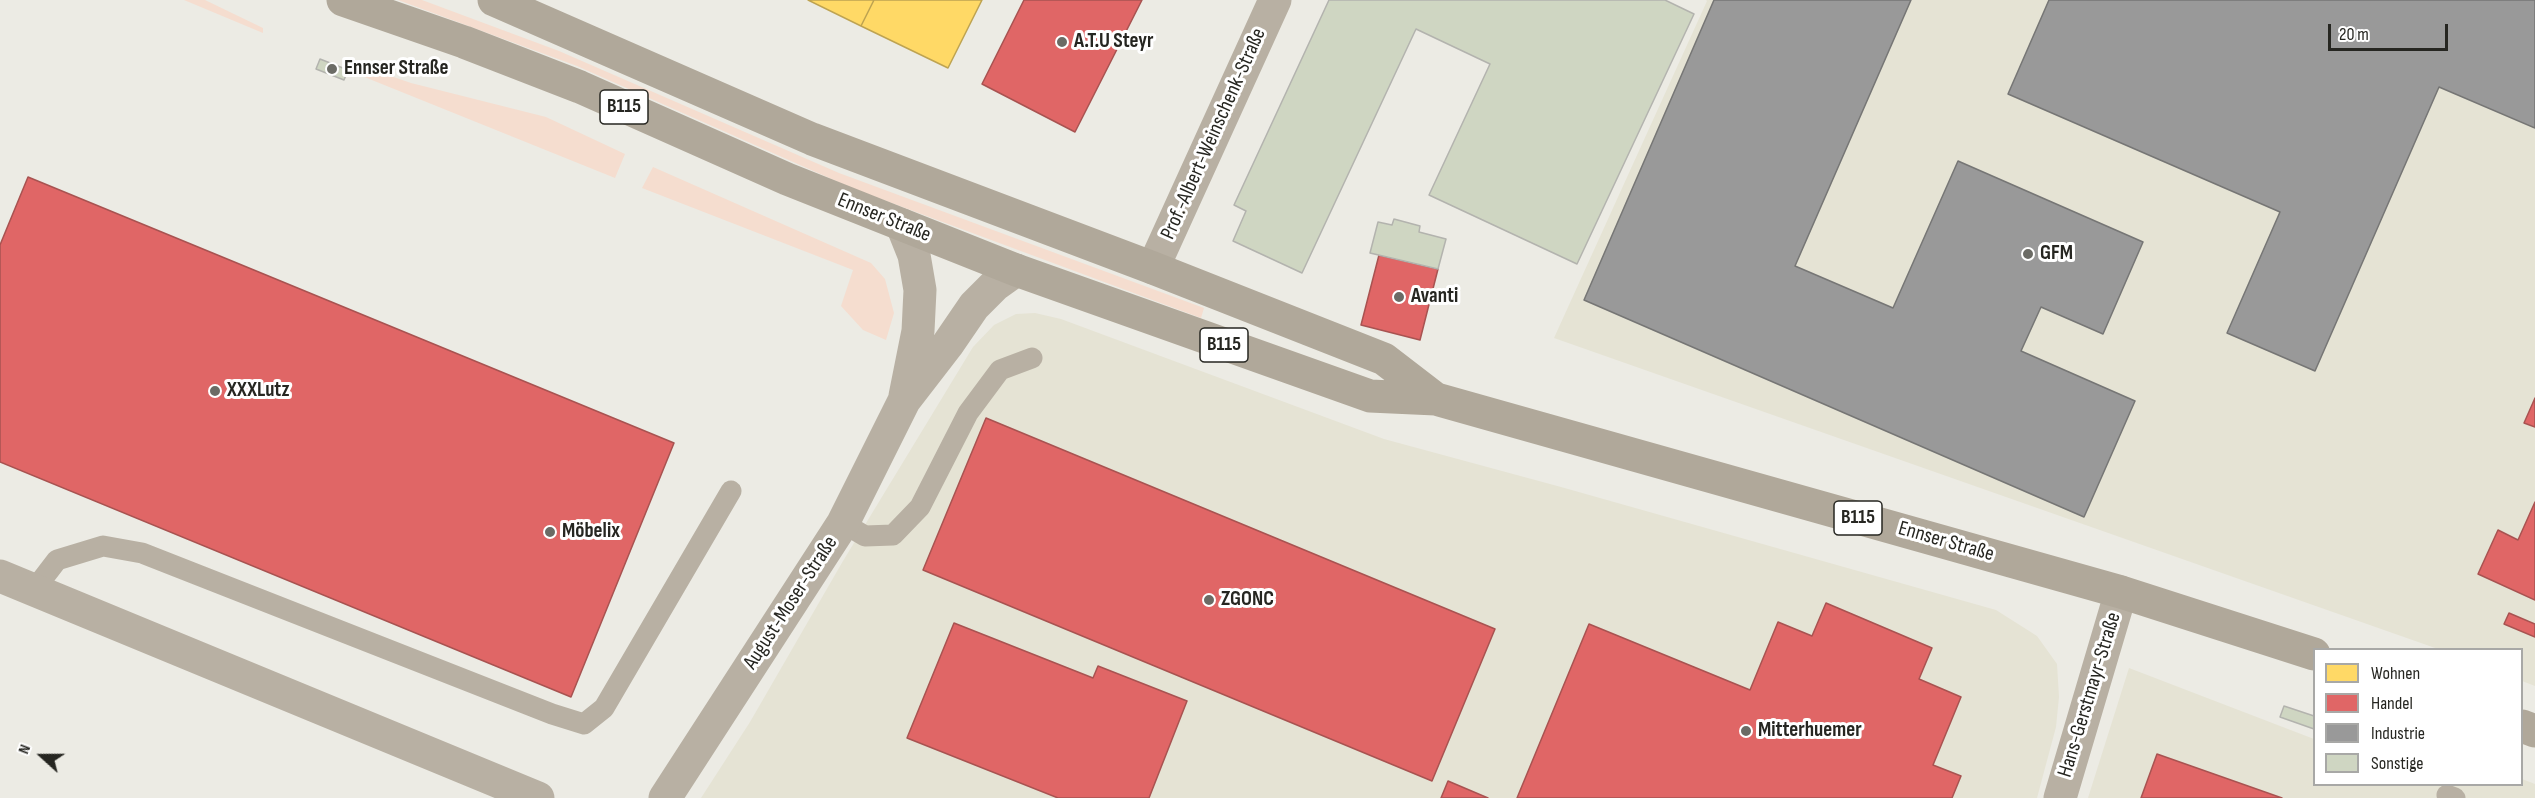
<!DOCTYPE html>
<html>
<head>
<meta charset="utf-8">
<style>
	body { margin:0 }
	#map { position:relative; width:2535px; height:798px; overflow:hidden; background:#ecebe4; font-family:"Sofia Sans Condensed",sans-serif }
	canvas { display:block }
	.legend { position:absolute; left:2313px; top:648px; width:210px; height:138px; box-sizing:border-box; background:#fff; border:2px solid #a8a8a6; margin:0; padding:8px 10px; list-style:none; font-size:18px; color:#262621 }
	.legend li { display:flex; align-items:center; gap:12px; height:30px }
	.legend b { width:30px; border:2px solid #a8a8a6 }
	.north { position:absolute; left:12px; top:726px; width:60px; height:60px; -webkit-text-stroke:4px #fff; paint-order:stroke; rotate:291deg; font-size:16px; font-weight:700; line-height:24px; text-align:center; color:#262621 }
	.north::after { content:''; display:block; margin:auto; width:21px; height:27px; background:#262621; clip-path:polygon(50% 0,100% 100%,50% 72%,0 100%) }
	.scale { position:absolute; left:2328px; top:24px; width:120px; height:27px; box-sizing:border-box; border:3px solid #262621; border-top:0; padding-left:8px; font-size:18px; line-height:21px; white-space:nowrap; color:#262621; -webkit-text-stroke:4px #fff; paint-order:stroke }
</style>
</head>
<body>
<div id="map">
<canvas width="2535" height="798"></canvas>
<ul class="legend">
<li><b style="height:16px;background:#ffd966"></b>Wohnen</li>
<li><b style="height:16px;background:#e06666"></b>Handel</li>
<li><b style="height:16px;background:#999"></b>Industrie</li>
<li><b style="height:16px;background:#cfd6c2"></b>Sonstige</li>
</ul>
<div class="north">N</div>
<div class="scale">20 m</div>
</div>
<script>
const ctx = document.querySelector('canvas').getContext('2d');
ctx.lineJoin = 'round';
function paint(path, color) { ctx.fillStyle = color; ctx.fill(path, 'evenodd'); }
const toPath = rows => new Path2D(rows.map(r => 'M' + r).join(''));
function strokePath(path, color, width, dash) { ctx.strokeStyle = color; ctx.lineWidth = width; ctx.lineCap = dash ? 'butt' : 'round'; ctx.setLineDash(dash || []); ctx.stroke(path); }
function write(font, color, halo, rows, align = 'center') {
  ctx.font = font + ' "Sofia Sans Condensed",sans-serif'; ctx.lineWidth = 6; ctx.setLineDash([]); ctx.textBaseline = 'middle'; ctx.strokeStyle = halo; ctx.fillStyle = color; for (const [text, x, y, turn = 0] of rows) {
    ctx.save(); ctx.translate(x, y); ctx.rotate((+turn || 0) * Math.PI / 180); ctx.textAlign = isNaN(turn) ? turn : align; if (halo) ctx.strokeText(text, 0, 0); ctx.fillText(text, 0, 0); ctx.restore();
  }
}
paint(toPath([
	[1706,0,2535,0,2535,686,2522,681,2522,650,2438,649,1554,338,1707,1],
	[1035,313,1061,319,1384,439,1561,487,1996,610,2037,636,2057,664,2059,697,2056,727,2037,798,701,798,750,722,843,561,973,347,994,325,1016,314],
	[2129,668,2314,739,2314,784,2522,784,2522,779,2535,784,2535,798,2088,798]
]), '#e5e3d4');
paint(toPath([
	[184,0,205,0,263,28,263,33],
	[398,0,422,0,559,51,839,173,1204,308,1201,318,854,189,577,66],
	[353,63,411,83,546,117,625,154,615,178,352,72],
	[653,167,871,263,885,279,894,313,886,340,863,330,841,306,853,270,642,188]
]), '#f5ddcf');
const homes = toPath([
	[808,0,874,0,861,26,808,0],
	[874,0,982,0,948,68,861,26,874,0]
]);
paint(homes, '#ffd966');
strokePath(homes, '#bea351', 1.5);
const shops = toPath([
	[1024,0,1142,0,1075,132,982,84,1024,0],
	[28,177,674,443,571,697,0,462,0,245,28,177],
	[1379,255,1438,269,1420,340,1361,325,1379,255],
	[2535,398,2535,427,2524,423,2535,398],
	[986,418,1495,629,1432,781,923,570,986,418],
	[2535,502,2535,600,2478,574,2498,530,2518,540,2535,502],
	[1826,603,1932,648,1919,679,1961,697,1933,765,1961,776,1952,798,1517,798,1589,624,1750,690,1778,622,1812,636,1826,603],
	[2509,613,2535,624,2535,637,2504,624,2509,613],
	[954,623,1093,678,1098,666,1187,701,1149,798,1058,798,907,738,954,623],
	[2157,754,2282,798,2141,798,2157,754],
	[1448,781,1488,798,1441,798,1448,781]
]);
paint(shops, '#e06666');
strokePath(shops, '#a85351', 1.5);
const industry = toPath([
	[1714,0,1911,0,1795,266,1893,308,1958,161,2143,242,2103,334,2041,307,2021,351,2135,401,2084,517,1584,300,1714,0],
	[2049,0,2535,0,2535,128,2439,87,2315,371,2227,333,2280,212,2008,94,2049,0]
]);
paint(industry, '#999');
strokePath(industry, '#767675', 1.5);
const building = toPath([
	[1329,0,1665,0,1694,14,1577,264,1429,195,1490,64,1416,29,1302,273,1233,241,1246,211,1234,205,1329,0],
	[320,59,348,70,344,80,316,69,320,59],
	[1394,219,1420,226,1419,232,1446,239,1438,269,1370,253,1378,222,1392,225,1394,219],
	[2284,706,2314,716,2314,729,2280,717,2284,706]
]);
paint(building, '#cfd6c2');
strokePath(building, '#b3b3ae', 1.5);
strokePath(toPath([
	[843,523,865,536,893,535,920,507,968,413,1000,370,1032,358],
	[34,590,57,560,103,546,142,553,552,714,584,724,604,708,731,491],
	[2447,795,2455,798]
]), '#b8b0a3', 21);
strokePath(toPath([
	[902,225,914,255,920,290,918,331,905,396],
	[1153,268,1275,0],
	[0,576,538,798],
	[665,798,843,523,904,401,948,344,974,306,995,285,1016,270],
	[2060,798,2121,592]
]), '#b8b0a3', 33);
strokePath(toPath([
	[343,0,464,42,580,87,787,179,1016,270,1370,396,1436,399,2121,592,2314,654],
	[494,0,812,139,1153,268,1384,359,1436,399],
	[2522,726,2535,731]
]), '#b0a89a', 33);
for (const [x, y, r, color] of [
	[1062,42,6,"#6b6b65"],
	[332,69,6,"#6b6b65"],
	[2028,254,6,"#6b6b65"],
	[1399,297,6,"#6b6b65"],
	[215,391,6,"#6b6b65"],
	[550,532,6,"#6b6b65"],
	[1209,600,6,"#6b6b65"],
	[1746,731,6,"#6b6b65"]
]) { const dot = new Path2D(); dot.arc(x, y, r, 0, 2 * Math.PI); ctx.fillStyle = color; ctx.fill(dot); strokePath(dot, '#fff', 2); }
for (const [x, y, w] of [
	[624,107,48],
	[1224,345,48],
	[1858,518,48]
]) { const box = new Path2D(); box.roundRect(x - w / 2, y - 17, w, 34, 4.5); ctx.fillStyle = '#fff'; ctx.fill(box); strokePath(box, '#262621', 1.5); }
write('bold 20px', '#262621', null, [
	["B115",624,107],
	["B115",1224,345],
	["B115",1858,518]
]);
write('bold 21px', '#262621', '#fff', [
	["A.T.U Steyr",1074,42],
	["Ennser Straße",344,69],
	["GFM",2040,254],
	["Avanti",1411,297],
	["XXXLutz",227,391],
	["Möbelix",562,532],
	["ZGONC",1221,600],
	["Mitterhuemer",1758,731]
], 'left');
write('21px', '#262621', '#fff', [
	["Prof.-Albert-Weinschenk-Straße",1214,134,-66],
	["Ennser Straße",884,218,22],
	["Ennser Straße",1946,542,16],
	["August-Moser-Straße",791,603,-57],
	["Hans-Gerstmayr-Straße",2090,695,-73]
]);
</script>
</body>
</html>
